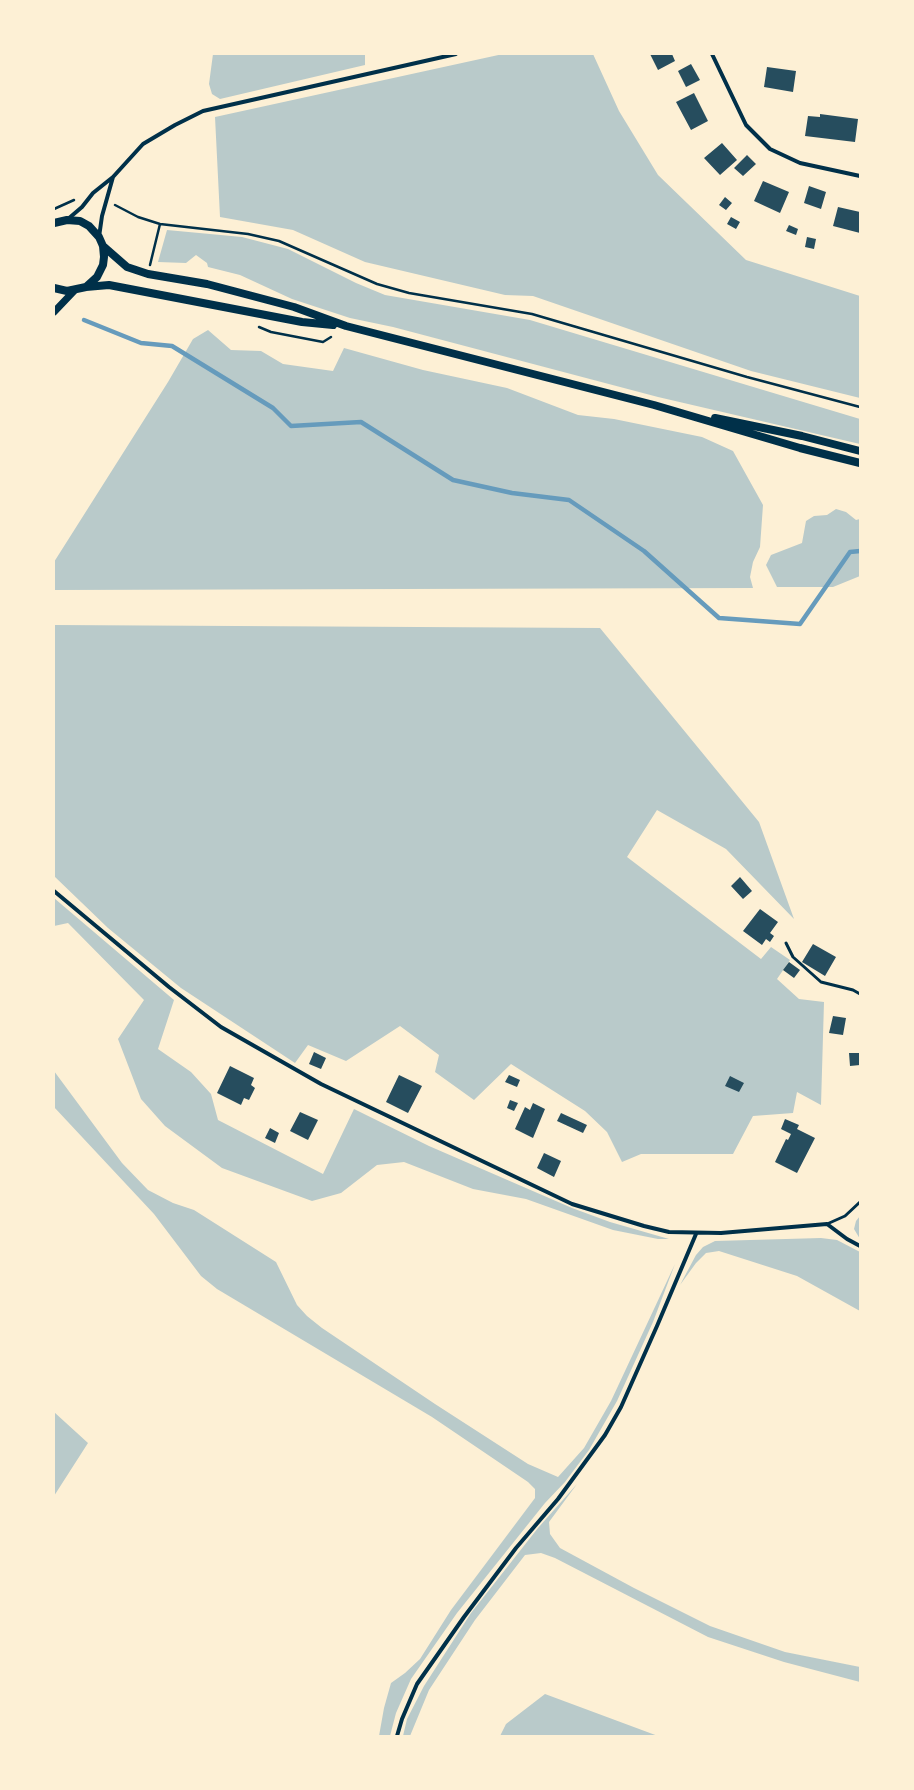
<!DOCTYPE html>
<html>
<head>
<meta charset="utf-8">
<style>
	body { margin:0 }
	#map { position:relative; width:914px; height:1790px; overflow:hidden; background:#fdf0d5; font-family:Signika,sans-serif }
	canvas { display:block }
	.frame { position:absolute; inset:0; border:55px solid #fdf0d5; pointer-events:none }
</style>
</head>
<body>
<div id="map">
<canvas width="914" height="1790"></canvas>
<div class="frame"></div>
</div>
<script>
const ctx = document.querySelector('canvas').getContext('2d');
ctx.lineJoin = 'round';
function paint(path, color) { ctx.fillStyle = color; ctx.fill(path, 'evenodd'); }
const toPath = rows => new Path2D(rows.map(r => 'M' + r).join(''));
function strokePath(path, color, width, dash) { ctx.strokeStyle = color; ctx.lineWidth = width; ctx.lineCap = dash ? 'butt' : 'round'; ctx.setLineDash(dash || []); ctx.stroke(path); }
paint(toPath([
	[213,54,365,54,365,65,220,99,212,94,209,84],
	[503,54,593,54,619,111,658,175,746,260,860,296,860,398,751,371,533,296,505,295,365,262,293,230,220,217,215,117],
	[167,230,242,237,288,249,356,283,385,295,530,320,860,419,860,444,658,397,393,327,350,318,292,299,240,275,208,267,207,263,196,255,186,263,158,262],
	[208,330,231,350,261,351,283,364,333,371,344,348,423,370,507,388,578,415,614,419,702,437,733,451,763,505,760,547,753,562,750,577,753,588,54,590,54,562,168,382,193,339],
	[836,509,846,512,856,520,860,519,860,576,833,587,777,587,766,565,771,555,802,543,806,521,814,516,827,515],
	[54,625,600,628,759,822,794,919,726,849,657,810,627,857,761,959,771,947,790,960,777,979,799,999,824,1002,821,1105,797,1092,793,1113,753,1116,733,1154,641,1154,622,1162,607,1132,585,1111,511,1064,474,1100,435,1072,439,1055,400,1026,346,1061,308,1045,295,1063,181,988,108,928,54,876],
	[54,898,174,1000,158,1049,191,1072,211,1094,218,1120,323,1174,354,1109,429,1146,572,1208,610,1222,669,1239,658,1239,613,1230,526,1199,473,1189,404,1162,377,1165,341,1193,312,1201,222,1168,165,1126,141,1099,118,1039,144,1000,68,923,54,926],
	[54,1071,122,1163,148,1190,173,1203,194,1210,276,1262,297,1305,307,1316,322,1328,435,1404,528,1464,558,1477,584,1448,611,1401,675,1264,653,1322,617,1401,589,1450,565,1482,545,1503,457,1613,411,1679,396,1713,390,1736,379,1736,384,1708,391,1683,405,1673,420,1659,451,1610,535,1498,535,1489,528,1482,432,1417,217,1289,201,1276,154,1214,54,1107],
	[860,1216,860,1239,854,1229,856,1221],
	[821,1238,837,1240,860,1252,860,1311,797,1276,719,1251,706,1253,696,1263,680,1285,696,1255,703,1247,715,1241],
	[54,1412,88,1443,54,1496],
	[577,1484,549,1522,550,1534,560,1548,634,1588,710,1626,785,1652,860,1667,860,1682,784,1662,708,1637,555,1558,541,1553,525,1555,475,1620,429,1690,410,1736,403,1736,407,1719,424,1686,471,1613,538,1528],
	[545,1694,658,1736,500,1736,506,1724]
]), '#b9caca');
strokePath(toPath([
	[84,320,141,343,172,346,273,408,291,426,361,422,453,480,512,493,569,500,644,551,719,618,800,624,850,552,860,551]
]), '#669bbc', 4.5);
paint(toPath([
	[650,54,672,54,675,61,658,70],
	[691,64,700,80,686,87,678,71],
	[767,67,796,71,793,92,764,87],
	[694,93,708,121,691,130,676,102],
	[820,114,858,119,855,142,805,136,808,116,820,117],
	[722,143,737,160,720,175,704,158],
	[747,155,756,164,743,176,734,168],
	[763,181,789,192,780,213,754,201],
	[809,186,826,192,821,209,804,203],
	[725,197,732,203,726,210,719,205],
	[838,207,860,212,860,233,833,226],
	[731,217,740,222,736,229,727,224],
	[789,225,798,229,796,235,786,231],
	[807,237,816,239,814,249,805,247],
	[740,877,752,891,743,899,731,886],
	[760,909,778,922,770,933,774,936,770,942,766,939,762,945,743,931],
	[813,944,836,957,825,976,802,962],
	[789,962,800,970,794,978,783,970],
	[833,1016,846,1018,843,1035,829,1033],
	[314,1052,326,1058,321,1069,309,1064],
	[849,1053,860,1053,860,1065,850,1066],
	[230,1066,254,1078,251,1085,255,1088,249,1100,244,1098,241,1105,217,1093],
	[399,1075,422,1086,408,1113,386,1102],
	[509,1075,520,1080,517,1087,505,1082],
	[730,1076,744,1083,739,1092,725,1086],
	[510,1100,518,1103,514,1111,507,1108],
	[533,1103,545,1109,533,1138,515,1129,525,1107,530,1110],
	[300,1112,318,1120,308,1140,290,1131],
	[561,1113,587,1125,583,1133,557,1121],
	[785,1119,799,1125,797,1129,815,1138,797,1173,775,1162,786,1139,788,1140,791,1134,781,1129],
	[270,1128,279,1133,275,1143,265,1138],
	[544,1153,561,1161,554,1177,537,1168]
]), '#264d5e');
strokePath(toPath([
	[115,205,138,217,160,224,248,234,279,241,377,284,409,293,532,314,747,377,860,407],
	[54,209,74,200],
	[150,265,160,224],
	[259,327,271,332,323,342,331,337]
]), '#003049', 2.5);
strokePath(toPath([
	[786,943,793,957,821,982,853,990,860,994],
	[827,1224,845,1216,860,1202]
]), '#003049', 3);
strokePath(toPath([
	[712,54,746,125,770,149,800,163,860,176],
	[68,219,82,207,93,193,113,177,143,144,175,125,203,111,456,54],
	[99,237,102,216,113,177],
	[54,891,169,987,221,1027,321,1084,572,1204,644,1226,669,1232,721,1233,827,1224,847,1239,860,1246],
	[397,1736,402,1719,417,1684,464,1617,516,1548,558,1499,605,1435,621,1407,657,1326,696,1234]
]), '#003049', 4);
strokePath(toPath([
	[54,312,74,291]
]), '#003049', 7);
strokePath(toPath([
	[54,223,67,220,80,221,89,226,99,237,103,246,104,257,103,265,97,277,86,287,67,291,54,288],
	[103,246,127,267,148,274,207,284,294,307,346,326,654,405,800,448,860,463],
	[86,287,109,285,302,322,333,325],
	[715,418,802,436,860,451]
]), '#003049', 8);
</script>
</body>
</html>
